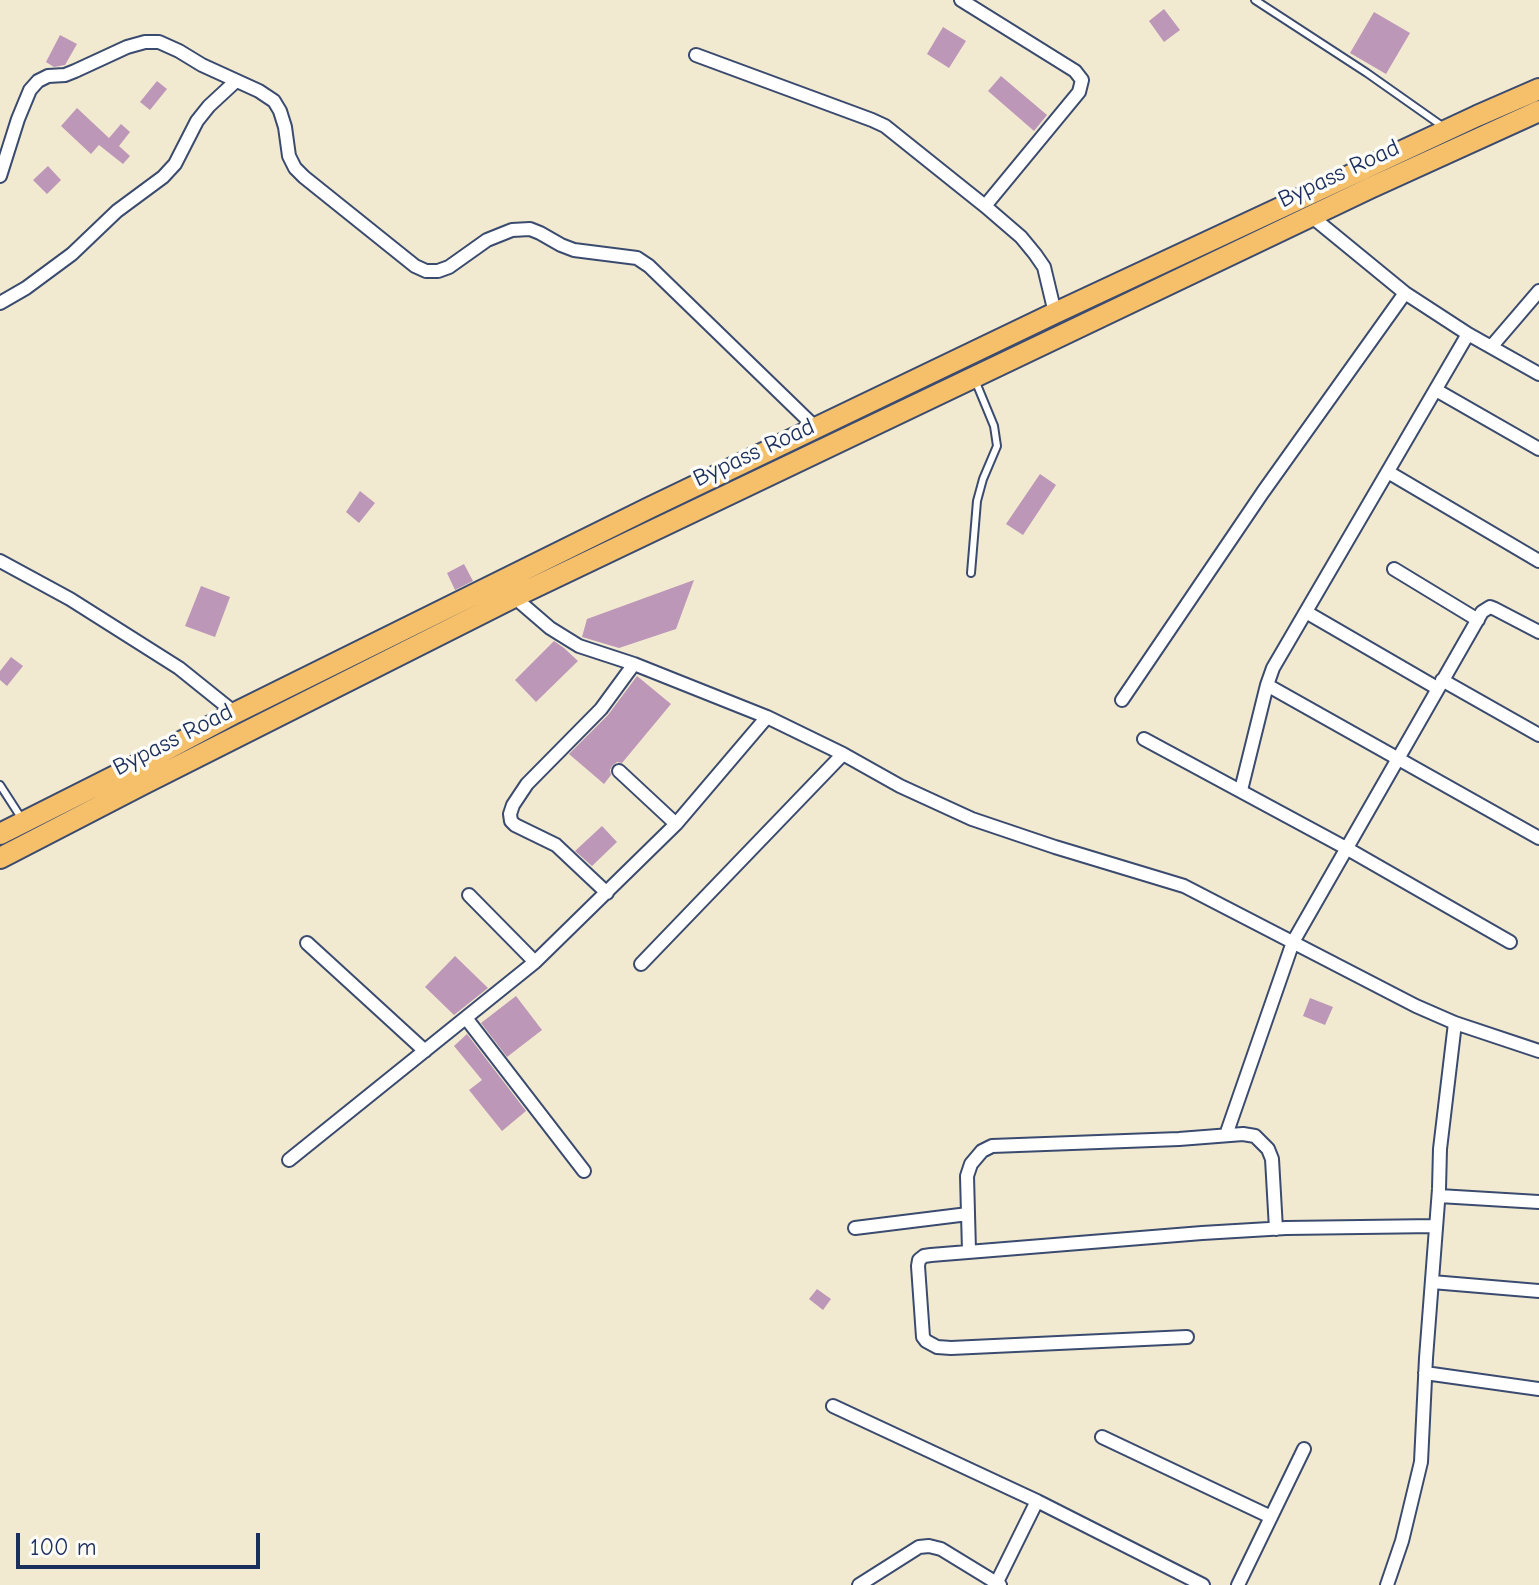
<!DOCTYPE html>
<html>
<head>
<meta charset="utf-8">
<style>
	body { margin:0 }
	#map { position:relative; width:1539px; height:1585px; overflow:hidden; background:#f1ead1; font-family:"Comic Neue",sans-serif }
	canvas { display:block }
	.scale { position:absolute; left:16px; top:1533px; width:244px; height:36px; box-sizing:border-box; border:4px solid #1b2f5e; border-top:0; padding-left:10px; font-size:24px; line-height:28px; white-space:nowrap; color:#1b2f5e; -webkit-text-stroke:6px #fdfcf7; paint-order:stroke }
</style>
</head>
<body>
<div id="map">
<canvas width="1539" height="1585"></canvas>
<div class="scale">100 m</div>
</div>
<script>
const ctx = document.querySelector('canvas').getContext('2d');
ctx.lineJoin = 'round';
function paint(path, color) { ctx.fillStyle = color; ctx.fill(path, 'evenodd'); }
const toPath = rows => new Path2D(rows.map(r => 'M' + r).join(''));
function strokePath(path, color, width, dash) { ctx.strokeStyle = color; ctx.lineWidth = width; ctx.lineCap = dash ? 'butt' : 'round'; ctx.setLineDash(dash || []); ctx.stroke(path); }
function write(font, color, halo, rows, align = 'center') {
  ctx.font = font + ' "Comic Neue",sans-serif'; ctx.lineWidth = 7; ctx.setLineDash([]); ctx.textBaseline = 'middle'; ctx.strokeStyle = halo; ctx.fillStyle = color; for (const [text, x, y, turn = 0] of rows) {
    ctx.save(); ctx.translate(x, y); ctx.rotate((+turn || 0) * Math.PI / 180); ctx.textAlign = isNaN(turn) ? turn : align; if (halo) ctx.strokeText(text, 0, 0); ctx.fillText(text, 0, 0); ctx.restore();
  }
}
paint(toPath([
	[1164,9,1180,30,1164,42,1149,21],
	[1374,12,1410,33,1386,74,1350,53],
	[943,27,966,41,949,68,927,54],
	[60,35,77,44,65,65,54,67,46,62],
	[1001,76,1047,115,1034,131,988,91],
	[157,81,167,89,150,110,140,102],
	[77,108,109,138,121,124,130,132,119,146,130,156,123,164,99,145,91,154,61,126],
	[48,166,61,180,47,194,33,180],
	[1040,474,1056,485,1023,535,1006,524],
	[360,491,375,503,359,523,346,512],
	[464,564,473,581,455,590,447,573],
	[694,580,676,629,619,648,582,637,587,619],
	[201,586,230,597,215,637,185,626],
	[554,641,564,648,578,661,536,702,515,680],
	[11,657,23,666,7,686,0,680,0,671],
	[637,676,671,704,622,763,617,762,612,766,610,770,611,775,604,784,569,754,608,715],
	[602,826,617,842,592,866,575,851],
	[455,956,488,988,454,1015,425,987],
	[516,996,542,1030,507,1057,481,1023],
	[1310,998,1333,1007,1325,1025,1303,1016],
	[467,1034,526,1111,502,1131,469,1090,482,1080,454,1046],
	[817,1289,831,1299,823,1310,809,1299]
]), '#bd97b7');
const lane = toPath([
	[1255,0,1367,73,1445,128],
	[971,573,977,501,983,479,997,446,994,426,975,380],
	[0,785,22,819]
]);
const street = toPath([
	[961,0,1075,71,1082,80,1079,92,985,206],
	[696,55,872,120,885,126,985,206,1021,237,1035,254,1044,267,1055,313],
	[0,176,18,119,30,90,38,81,48,76,65,75,75,71,127,47,145,42,159,42,179,51,202,65,259,91,274,101,280,111,285,127,289,156,295,168,304,177,415,266,426,271,438,271,449,267,487,240,512,230,530,229,540,233,561,245,574,250,637,258,649,266,816,428],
	[1311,216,1405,293,1468,334,1539,374],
	[0,303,26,288,72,254,117,211,163,177,175,164,197,121,209,106,236,81],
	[1491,347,1539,291],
	[1436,390,1539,449],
	[1388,472,1539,561],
	[0,561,70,599,179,668,235,713],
	[1394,569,1478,620],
	[514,597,550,628,579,646,634,664,767,717,843,754,900,786,972,819,1055,847,1184,886,1416,1006,1455,1023,1539,1051],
	[1306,612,1437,688],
	[1442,680,1539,735],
	[1267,685,1539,838],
	[1122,700,1263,492,1405,293],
	[1144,739,1346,848,1510,942],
	[619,771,676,824],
	[1241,790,1267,685,1273,668,1468,334],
	[607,893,556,845,515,825,511,821,510,814,513,805,527,784,601,709,634,664],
	[469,895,535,962],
	[307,943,425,1051],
	[641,964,843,754],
	[466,1018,584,1171],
	[1226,1135,1293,942,1482,612,1490,607,1495,609,1539,632],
	[289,1160,535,962,676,824,767,717],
	[1439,1196,1539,1202],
	[855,1228,968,1214],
	[969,1251,967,1176,971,1164,982,1151,992,1146,1179,1139,1243,1134,1255,1136,1268,1149,1272,1159,1276,1229],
	[1432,1282,1539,1291],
	[1187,1337,951,1348,937,1347,926,1341,923,1337,918,1266,919,1260,924,1256,931,1255,1202,1233,1286,1228,1436,1226],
	[1425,1373,1539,1389],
	[833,1406,1037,1501,1203,1585],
	[1102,1437,1271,1517],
	[996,1584,1037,1501],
	[859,1585,919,1547,929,1546,941,1549,1000,1585],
	[1238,1585,1304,1449],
	[1387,1585,1402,1541,1421,1462,1426,1358,1439,1189,1440,1149,1455,1023]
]);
const primary = toPath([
	[0,834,147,760,235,713,649,508,1055,313,1477,116,1539,89],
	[0,858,143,784,514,597,1370,188,1539,111]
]);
strokePath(lane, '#3b4b6f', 10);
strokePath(street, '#3b4b6f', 16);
strokePath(primary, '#3b4b6f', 24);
strokePath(lane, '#fff', 6);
strokePath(street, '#fff', 12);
strokePath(primary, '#f6c06b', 20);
write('24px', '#1b2f5e', '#fdfcf7', [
	["Bypass Road",1339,174,-25],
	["Bypass Road",754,453,-25],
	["Bypass Road",173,740,-27]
]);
</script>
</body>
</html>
